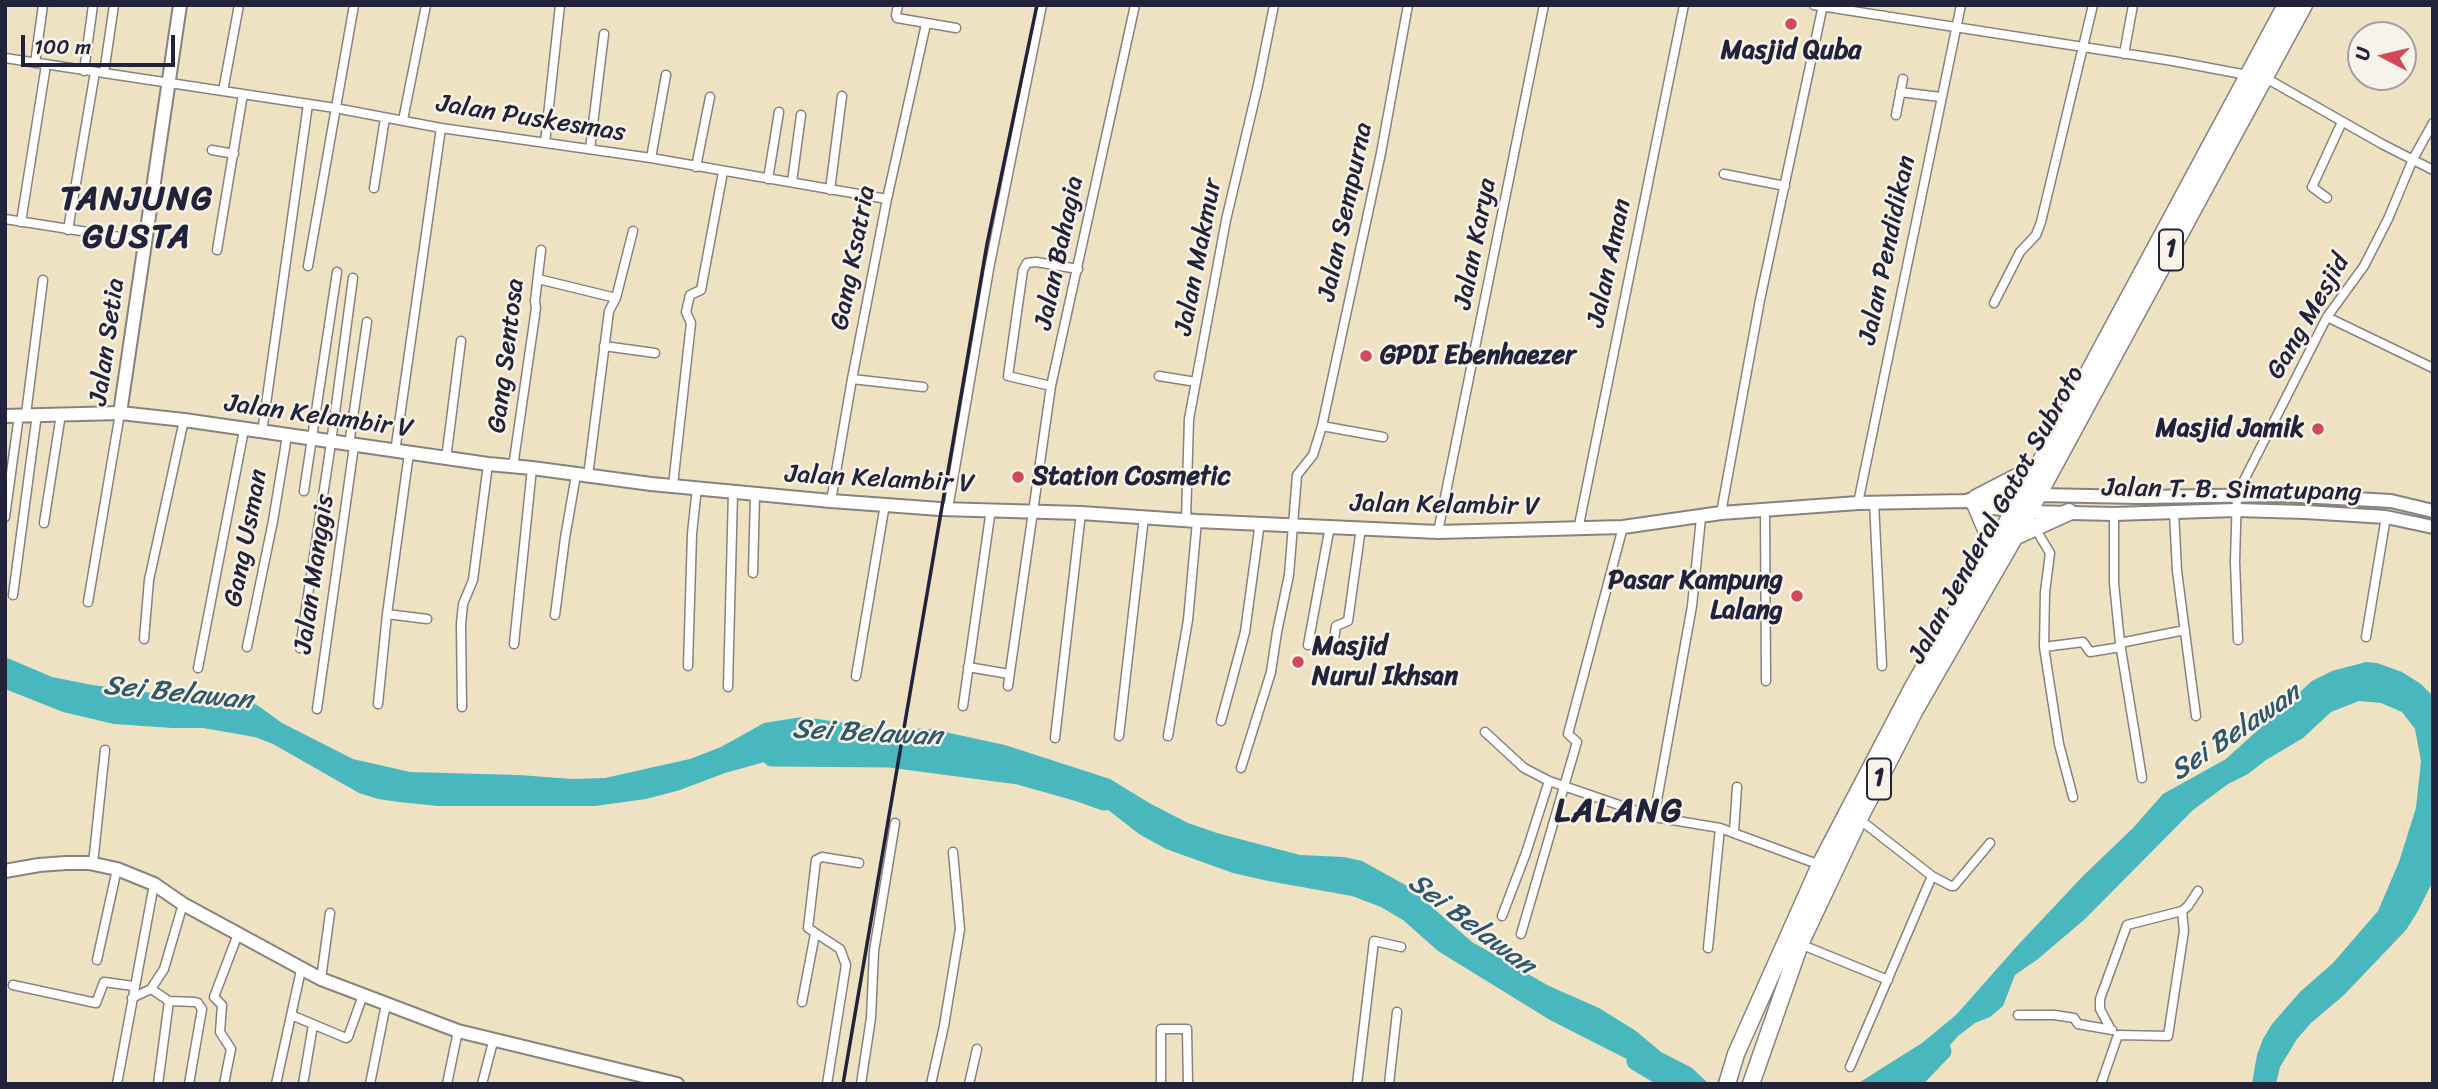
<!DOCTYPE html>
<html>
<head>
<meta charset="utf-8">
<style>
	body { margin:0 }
	#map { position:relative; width:2438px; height:1089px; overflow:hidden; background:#eee2c3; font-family:Sriracha,sans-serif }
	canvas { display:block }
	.frame { position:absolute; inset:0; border:7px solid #22223b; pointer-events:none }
	.north { position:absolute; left:2347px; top:21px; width:70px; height:70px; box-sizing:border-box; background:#f7f3e8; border:2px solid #a29fa3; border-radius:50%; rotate:277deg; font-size:19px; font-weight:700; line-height:28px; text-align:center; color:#22223b }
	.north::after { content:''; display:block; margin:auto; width:24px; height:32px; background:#d1495b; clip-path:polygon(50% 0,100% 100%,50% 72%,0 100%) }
	.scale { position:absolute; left:21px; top:35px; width:154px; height:32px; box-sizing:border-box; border:4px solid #22223b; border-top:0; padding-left:9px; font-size:21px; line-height:24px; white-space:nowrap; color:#22223b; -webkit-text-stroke:5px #f7f3e8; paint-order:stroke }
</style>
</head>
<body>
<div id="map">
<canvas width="2438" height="1089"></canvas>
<div class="frame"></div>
<div class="north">U</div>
<div class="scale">100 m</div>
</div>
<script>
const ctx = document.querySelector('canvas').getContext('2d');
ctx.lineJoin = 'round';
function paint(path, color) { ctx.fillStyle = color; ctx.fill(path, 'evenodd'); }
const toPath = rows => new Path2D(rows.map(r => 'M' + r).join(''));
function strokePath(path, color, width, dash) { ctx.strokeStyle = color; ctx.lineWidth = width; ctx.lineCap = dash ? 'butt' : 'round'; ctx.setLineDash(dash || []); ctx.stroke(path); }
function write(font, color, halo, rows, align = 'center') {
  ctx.font = font + ' Sriracha,sans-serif'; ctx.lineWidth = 5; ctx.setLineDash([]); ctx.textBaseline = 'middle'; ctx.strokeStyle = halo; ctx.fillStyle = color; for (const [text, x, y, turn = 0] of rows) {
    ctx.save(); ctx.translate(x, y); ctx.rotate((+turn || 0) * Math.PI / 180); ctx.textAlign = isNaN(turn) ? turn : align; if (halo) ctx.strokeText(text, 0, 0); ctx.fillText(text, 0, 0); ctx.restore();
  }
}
paint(toPath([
	[5,657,52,677,92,685,167,695,202,690,218,691,257,705,282,723,353,759,410,772,519,775,572,779,605,778,690,759,721,747,764,723,802,717,882,728,931,729,1005,745,1110,779,1151,804,1188,823,1217,833,1300,855,1344,857,1362,861,1409,887,1472,942,1549,986,1599,1008,1636,1031,1661,1052,1692,1068,1709,1084,1681,1084,1662,1077,1550,1020,1438,951,1403,920,1381,907,1352,896,1268,881,1233,873,1166,849,1139,834,1098,802,1057,783,963,765,926,760,853,755,804,755,768,761,725,773,680,790,646,799,595,806,438,806,399,802,378,799,359,793,273,744,255,737,203,728,172,728,114,724,63,712,5,689],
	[2366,662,2377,663,2402,672,2421,684,2433,696,2433,881,2418,911,2406,930,2344,995,2311,1023,2297,1039,2280,1067,2276,1084,2252,1084,2257,1055,2263,1039,2272,1024,2300,992,2333,963,2378,911,2399,862,2416,808,2421,761,2415,729,2402,712,2381,703,2359,701,2331,712,2303,738,2266,760,2248,774,2228,784,2193,810,2085,919,2038,959,2015,975,2003,1006,1990,1017,1975,1023,1958,1036,1935,1062,1921,1072,1900,1084,1857,1084,1922,1043,1956,1015,2018,945,2083,876,2133,828,2163,794,2226,759,2312,681,2332,671]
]), '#48b7be');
strokePath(toPath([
	[772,757,890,758,1019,775,1079,792,1104,801],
	[1636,1061,1675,1084],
	[1907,1084,1916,1078,1942,1051]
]), '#48b7be', 19);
const street = toPath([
	[898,5,896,15,897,18,956,28],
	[1814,5,2173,61,2247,75],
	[2124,54,2133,5],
	[5,58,335,108,441,128,651,158,887,199],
	[35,63,43,5],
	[84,71,93,5],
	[104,73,114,5],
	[2264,77,2382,144,2433,170],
	[223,91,239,5],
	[1900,92,1940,97],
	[1896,115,1903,79],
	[403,120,426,5],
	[545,143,560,5],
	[590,149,604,34],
	[212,150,234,154],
	[651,158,666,75],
	[696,167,710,97],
	[1724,174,1785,186],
	[768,179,779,112],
	[792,182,801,115],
	[374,188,385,118],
	[830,190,842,96],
	[2327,198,2312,187,2342,122],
	[5,219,145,241],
	[21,222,46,65],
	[68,230,95,72],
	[217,250,243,94],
	[308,266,354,5],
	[538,279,616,298],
	[1994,303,2020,252,2036,235,2041,222,2093,5],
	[2327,317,2433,368],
	[604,346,655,353],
	[1159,376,1196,382],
	[852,379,923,387],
	[1051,386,1008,376,1023,270,1027,263,1036,262,1078,269],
	[26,414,43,280],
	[1322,426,1383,437],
	[262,433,308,104],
	[349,445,367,322],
	[395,452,441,128],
	[409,453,387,614,427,619],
	[446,459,461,341],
	[513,467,536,308,535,301,541,250],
	[588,476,609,311,616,298,633,231],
	[673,485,691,323,686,312,690,295,701,290,723,172],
	[304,491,337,272],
	[831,501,852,379,887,199,926,24],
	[1874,502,1882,666],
	[1858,503,1961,5],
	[948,509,989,269,1042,5],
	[1765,510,1766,681],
	[2174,512,2177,571,2196,716],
	[1721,513,1760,300,1823,5],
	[2114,514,2114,583,2120,643,2142,778],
	[5,517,19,415],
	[1186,520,1189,419,1226,220,1258,85,1274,5],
	[44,523,61,414],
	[2035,528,2050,553,2045,592,2044,647,2059,744,2073,797],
	[1578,530,1684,5],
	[1438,532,1544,5],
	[753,573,755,495],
	[13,595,37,414],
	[88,602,120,413],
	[555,615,565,538,576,475],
	[2366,637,2386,517],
	[144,639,149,580,184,420],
	[2238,640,2235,562,2237,494,2327,317,2364,266,2388,219,2413,159,2433,123],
	[2120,643,2185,630],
	[514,644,532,468],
	[1308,645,1330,526],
	[1333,646,1336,626,1348,621,1361,528],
	[247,647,273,521,287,436],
	[2044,647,2083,642,2090,652,2121,647],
	[300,648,331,443,353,278],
	[688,666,692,534,697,487],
	[968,667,1009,674],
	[198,668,244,430],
	[856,676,885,504],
	[1008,686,1051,386,1135,5],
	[728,687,733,492],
	[378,704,387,614],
	[963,706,991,509],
	[462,707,461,624,463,604,473,580,488,464],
	[317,709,354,446],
	[1221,721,1245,632,1260,522],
	[1485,732,1524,768,1549,781,1654,817,1720,828,1820,865],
	[1119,736,1144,517],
	[1168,736,1188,620,1197,521],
	[1055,738,1081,513],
	[1241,768,1271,672,1277,632,1289,575,1297,475,1313,455,1322,426,1381,153,1408,5],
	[1654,817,1692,606,1701,518],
	[1859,819,1932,876,1951,886,1954,886,1990,843],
	[1734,832,1737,787],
	[93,864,105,750],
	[1502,916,1526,853,1549,781],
	[1521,934,1577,742,1568,734,1623,527],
	[1800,944,1888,980],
	[1708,948,1720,828],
	[97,960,117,869],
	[321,979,330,913],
	[13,985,96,1003,104,982,133,986],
	[151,989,169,1001,158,1084],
	[132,998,151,989,164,969,183,904],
	[169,1001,195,1002,198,1003,202,1009,189,1084],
	[802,1002,815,934],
	[291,1015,346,1038,348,1037,363,995],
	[2018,1015,2054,1015,2074,1018,2078,1024,2112,1030],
	[2110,1028,2100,1009,2100,999,2127,925,2182,911,2188,906,2198,891],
	[1850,1067,1932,876],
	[117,1084,154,884],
	[224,1084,231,1049,220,1032,222,1005,214,997,238,934],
	[276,1084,301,970],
	[303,1084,313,1025],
	[370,1084,386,1004],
	[447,1084,458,1031],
	[482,1084,494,1038],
	[827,1084,846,965,840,949,808,928,816,860,822,857,859,863],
	[861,1084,871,1018,874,951,895,823],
	[931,1084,944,1026,960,929,953,852],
	[969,1084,977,1049],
	[1161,1084,1161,1029,1187,1029,1188,1084],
	[1357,1084,1374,941,1401,947],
	[1389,1084,1397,1012],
	[2101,1084,2118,1035,2168,1036,2184,931,2182,911]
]);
const secondary = toPath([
	[120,413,180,5],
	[5,871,39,865,66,863,89,863,117,869,154,884,183,904,321,979,458,1031,677,1084]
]);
const primary = toPath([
	[5,416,120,413,184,420,488,464,532,468,651,484,831,501,940,509,1081,513,1197,521,1438,532,1623,527,1721,513,1858,503,1966,501,1976,498,2039,495,2138,497,2282,495,2391,501,2433,511],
	[1970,502,1976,506,2029,512,2114,514,2236,510,2305,512,2386,517,2433,527]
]);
const highway = toPath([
	[1976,498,2038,466],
	[1976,506,1993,546],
	[2014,537,2069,512],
	[1727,1084,1736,1054,1820,865,1913,687,2022,496,2286,5],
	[1751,1084,1800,944,1859,819,1915,710,2029,512,2304,5]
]);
strokePath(street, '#88827f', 11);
strokePath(secondary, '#88827f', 16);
strokePath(primary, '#88827f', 16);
strokePath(highway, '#88827f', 19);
strokePath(street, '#fff', 8);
strokePath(secondary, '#fff', 12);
strokePath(primary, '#fff', 12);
strokePath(highway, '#fff', 16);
strokePath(toPath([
	[843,1084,987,244,1037,5]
]), '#22223b', 3.5);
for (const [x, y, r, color] of [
	[1791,24,7,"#d1495b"],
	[1366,356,7,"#d1495b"],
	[2318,429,7,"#d1495b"],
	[1018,477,7,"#d1495b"],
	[1797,596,7,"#d1495b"],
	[1298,662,7,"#d1495b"]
]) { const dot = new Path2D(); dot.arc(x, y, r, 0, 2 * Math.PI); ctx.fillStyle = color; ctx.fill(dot); strokePath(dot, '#f7f3e8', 2.5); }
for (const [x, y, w] of [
	[2171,250,24],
	[1879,779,24]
]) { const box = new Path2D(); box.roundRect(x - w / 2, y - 20.5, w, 41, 5); ctx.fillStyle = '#f7f3e8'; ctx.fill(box); strokePath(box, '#22223b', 2); }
write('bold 24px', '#22223b', null, [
	["1",2171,250],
	["1",1879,779]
]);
write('bold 26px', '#22223b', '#f7f3e8', [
	["Masjid Quba",1791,51,"center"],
	["GPDI Ebenhaezer",1380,356],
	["Masjid Jamik",2304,429,"right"],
	["Station Cosmetic",1032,477],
	["Pasar Kampung",1783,581,"right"],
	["Lalang",1783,611,"right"],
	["Masjid",1312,647],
	["Nurul Ikhsan",1312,677]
], 'left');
write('26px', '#22223b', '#f7f3e8', [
	["Jalan Puskesmas",531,119,9],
	["Jalan Sempurna",1346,212,-78],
	["Jalan Karya",1476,244,-79],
	["Jalan Pendidikan",1888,250,-78],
	["Jalan Bahagia",1060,253,-78],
	["Jalan Makmur",1199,257,-79],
	["Gang Ksatria",854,258,-79],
	["Jalan Aman",1610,263,-78],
	["Gang Mesjid",2309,317,-60],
	["Jalan Setia",108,342,-82],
	["Gang Sentosa",507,356,-83],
	["Jalan Kelambir V",319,417,8],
	["Jalan Kelambir V",880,480,3],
	["Jalan T. B. Simatupang",2232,491,1],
	["Jalan Kelambir V",1445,506,1],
	["Jalan Jenderal Gatot Subroto",1997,515,-61],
	["Gang Usman",247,538,-79],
	["Jalan Manggis",315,574,-82]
]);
write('italic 28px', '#2f5669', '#f7f3e8', [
	["Sei Belawan",178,694,6],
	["Sei Belawan",2236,733,-34],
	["Sei Belawan",867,734,3],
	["Sei Belawan",1471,925,37]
]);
ctx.letterSpacing = '2px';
write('bold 33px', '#22223b', '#f7f3e8', [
	["TANJUNG",137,201],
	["GUSTA",137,239],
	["LALANG",1619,813]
]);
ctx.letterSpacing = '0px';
</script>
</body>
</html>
